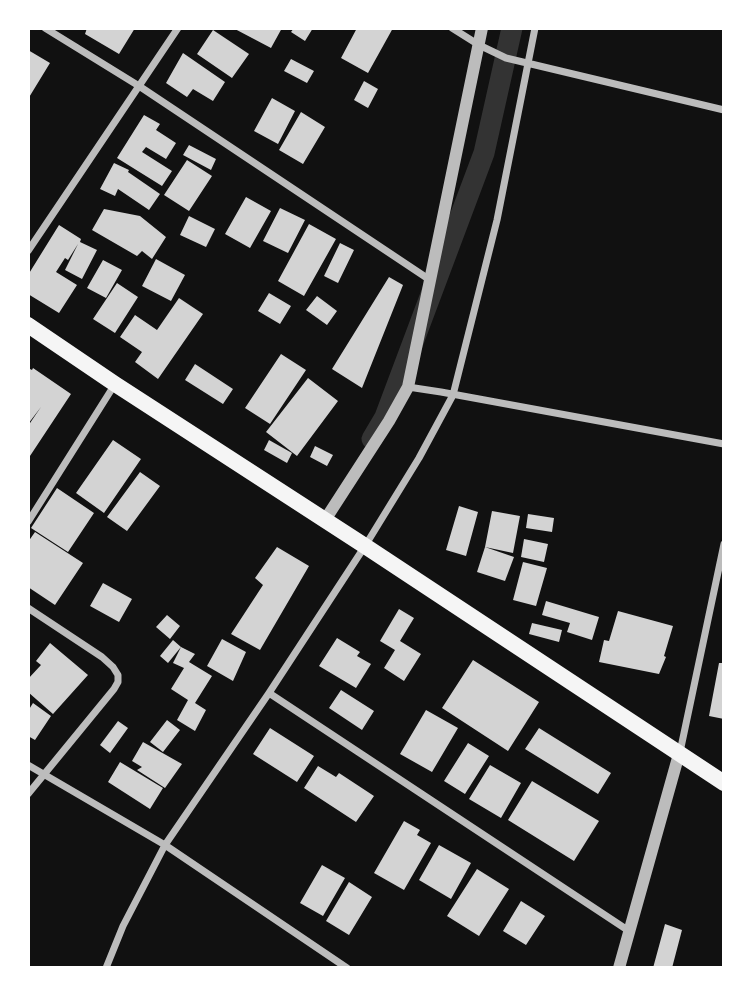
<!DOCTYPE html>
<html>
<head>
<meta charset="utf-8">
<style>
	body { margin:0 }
	#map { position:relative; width:752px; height:996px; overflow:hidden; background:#111; font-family:"Roboto Condensed",sans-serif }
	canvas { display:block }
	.frame { position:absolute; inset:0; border:30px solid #fff; pointer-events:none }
</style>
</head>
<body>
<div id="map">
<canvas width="752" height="996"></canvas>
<div class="frame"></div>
</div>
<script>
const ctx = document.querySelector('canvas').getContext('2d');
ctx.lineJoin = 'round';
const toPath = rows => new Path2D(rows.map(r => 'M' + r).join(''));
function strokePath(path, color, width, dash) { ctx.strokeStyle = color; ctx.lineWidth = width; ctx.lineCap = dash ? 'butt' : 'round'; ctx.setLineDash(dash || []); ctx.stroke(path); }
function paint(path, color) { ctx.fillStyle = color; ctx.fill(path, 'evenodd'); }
strokePath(toPath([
	[372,439,385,417,484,153,512,28]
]), '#333', 21);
paint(toPath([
	[87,28,135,28,119,54,85,34],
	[233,28,282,28,271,48],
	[294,28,313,28,305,41,291,32],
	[357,28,393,28,368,73,341,58],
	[213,30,249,54,232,78,197,54],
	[28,50,50,63,28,99],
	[183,53,225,82,213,101,193,89,187,97,166,83],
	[291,59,314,71,307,83,284,71],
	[364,81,378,89,368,108,354,100],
	[272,98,295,111,278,144,254,131],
	[301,112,325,127,303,164,279,150],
	[144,115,160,124,156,130,176,143,166,159,146,147,142,152,172,171,162,186,117,158],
	[189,145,216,159,211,170,183,155],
	[187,160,212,176,189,211,164,195],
	[114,163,129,170,128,172,160,194,149,210,118,189,115,196,100,189],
	[246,197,271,211,250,248,225,234],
	[280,208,305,220,288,253,263,241],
	[104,209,140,216,166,237,152,259,142,251,137,256,92,230],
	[189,216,215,229,206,247,180,235],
	[309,224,336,239,304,296,278,281],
	[59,225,81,239,80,242,97,250,82,279,65,270,78,244,68,260,65,258,56,272,77,285,59,313,28,294,28,275],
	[340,243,354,250,338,283,324,276],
	[156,259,185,275,171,301,142,286],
	[103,260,122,270,106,298,87,288],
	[389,277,403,285,362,388,332,369],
	[117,283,138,297,115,333,93,319],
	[269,293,291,306,280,324,258,311],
	[317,296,337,311,327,325,306,310],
	[179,298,203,314,158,379,135,362,142,352,120,337,135,315,157,330],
	[281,354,306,370,270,424,245,408],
	[195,364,233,389,223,404,185,380],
	[28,368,32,370,33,368,71,394,28,459,28,426,41,407,28,424],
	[308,378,338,401,297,456,266,432],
	[113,440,141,459,104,513,76,493],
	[269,440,292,453,287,463,264,450],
	[315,446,333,455,327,466,310,457],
	[140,472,160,486,127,531,107,517],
	[57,488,94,513,68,552,31,528],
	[459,506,478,512,466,556,446,550],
	[492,511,520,516,513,553,485,547,514,557,505,581,477,572,485,547],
	[528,514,554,518,552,532,526,528],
	[35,532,83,563,55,605,28,587,28,542],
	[524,539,548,544,544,562,521,557],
	[277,547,309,566,260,650,231,634,263,585,255,578],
	[523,562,547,568,536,606,513,600],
	[103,583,132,599,119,622,90,606],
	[546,601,599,617,592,640,567,632,570,623,542,615],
	[399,609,414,618,400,641,421,654,404,681,384,668,395,650,380,641],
	[618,611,673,626,664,656,666,657,659,674,599,662,604,640,609,641],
	[167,615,180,626,170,639,156,627],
	[532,623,562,630,559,642,529,634],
	[337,638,360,652,357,656,371,664,356,688,319,666],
	[222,639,246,652,233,681,207,666],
	[173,640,181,647,195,654,189,662,212,676,195,703,206,710,195,731,177,720,188,700,171,689,184,668,173,663,181,647,168,663,160,656],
	[50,643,88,675,53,714,28,692,28,679,41,665,36,661],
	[473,660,539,702,508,751,442,708],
	[719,663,724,663,724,719,709,716],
	[341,690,374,711,362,730,329,708],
	[33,703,51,716,35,740,28,736,28,711],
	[426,710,458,728,432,772,400,754],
	[167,720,180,730,163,752,150,742],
	[118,721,128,728,110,753,100,745],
	[270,728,314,756,297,782,253,754],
	[539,728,611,773,598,794,525,749],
	[143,742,182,764,165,788,137,770,142,767,132,761],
	[468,743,489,756,465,794,444,781],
	[120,762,163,788,150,809,108,782],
	[490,765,521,783,501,818,469,799],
	[318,766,336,777,339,773,374,796,356,822,304,788],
	[532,781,599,821,574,861,508,820],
	[404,821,420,830,417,835,431,843,404,890,374,873],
	[439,845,471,863,451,899,419,880],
	[322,865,345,878,323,916,300,903],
	[477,869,509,889,479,936,447,916],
	[349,882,372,897,349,935,326,921],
	[521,901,545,916,526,945,503,931],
	[665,924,682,930,672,968,653,968]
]), '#d3d3d3');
strokePath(toPath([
	[45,28,139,86,430,280],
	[452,28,479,45,506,58,724,110],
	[28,251,178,28],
	[408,387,441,392,724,444],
	[28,522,115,384],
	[28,608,102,657,113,667,118,675,118,682,114,689,28,794],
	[269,693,629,931],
	[680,752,724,544],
	[28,765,165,845,347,968],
	[106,968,123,926,165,845,269,693,365,546,419,458,453,395,497,220,535,28]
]), '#bcbcbc', 7);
strokePath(toPath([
	[325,520,389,421,408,387,482,28],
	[619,968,679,754]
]), '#bcbcbc', 12);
strokePath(toPath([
	[28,325,115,384,365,546,724,783]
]), '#f5f5f5', 16);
</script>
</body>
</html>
